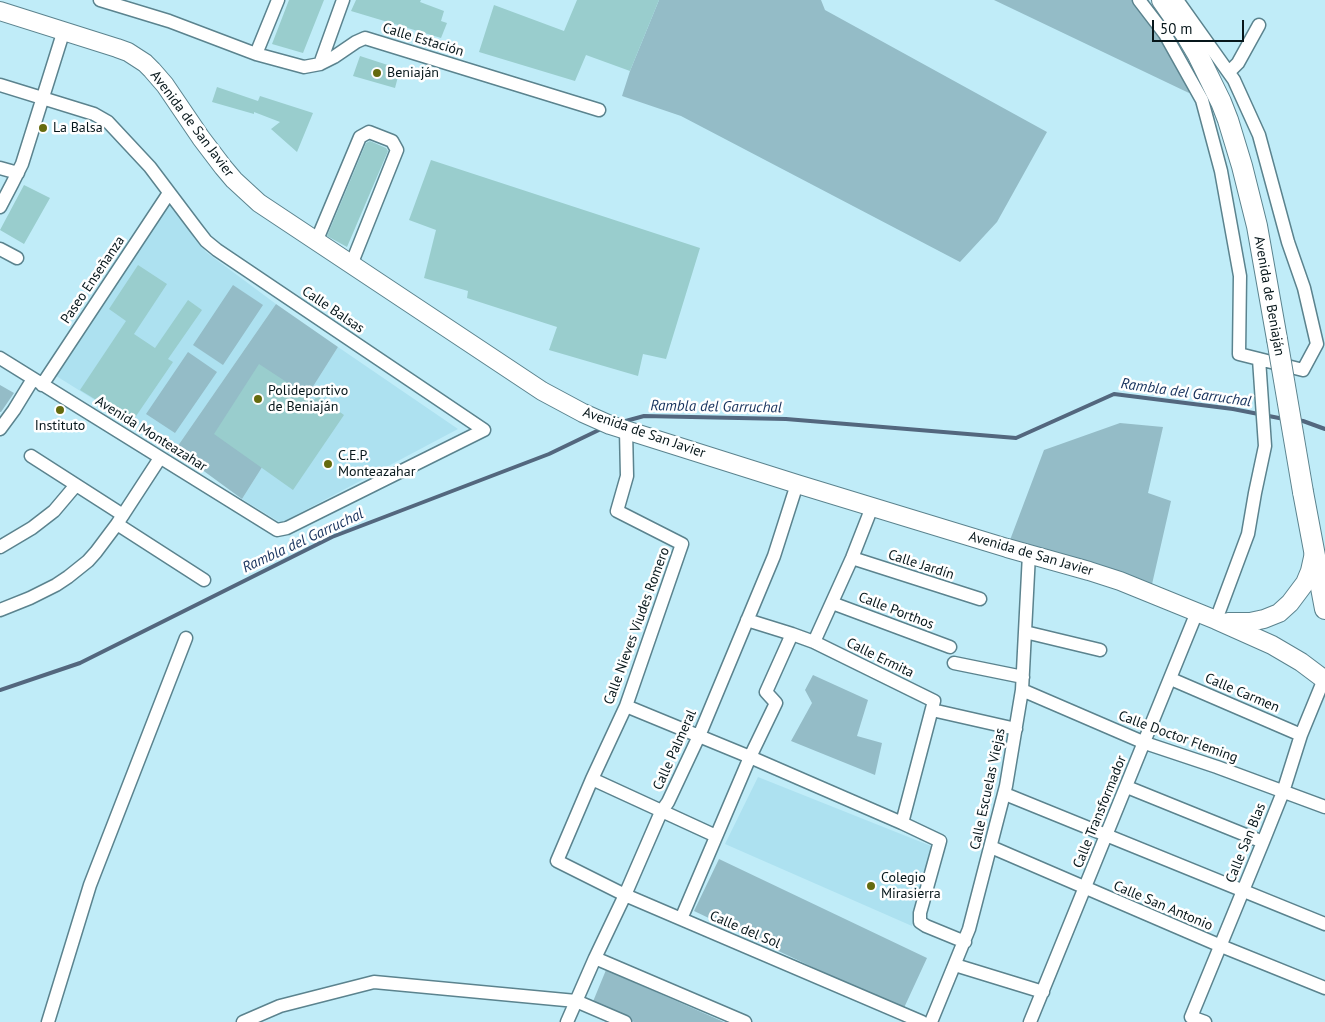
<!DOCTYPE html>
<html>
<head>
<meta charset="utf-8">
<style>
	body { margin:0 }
	#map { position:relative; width:1325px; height:1022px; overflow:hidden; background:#c0ecf8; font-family:"PT Sans",sans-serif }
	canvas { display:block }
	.scale { position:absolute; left:1152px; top:20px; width:92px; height:22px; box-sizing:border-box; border:2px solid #07171b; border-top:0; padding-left:6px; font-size:15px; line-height:18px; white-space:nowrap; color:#07171b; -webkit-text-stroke:4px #fff; paint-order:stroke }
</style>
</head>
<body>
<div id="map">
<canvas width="1325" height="1022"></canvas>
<div class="scale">50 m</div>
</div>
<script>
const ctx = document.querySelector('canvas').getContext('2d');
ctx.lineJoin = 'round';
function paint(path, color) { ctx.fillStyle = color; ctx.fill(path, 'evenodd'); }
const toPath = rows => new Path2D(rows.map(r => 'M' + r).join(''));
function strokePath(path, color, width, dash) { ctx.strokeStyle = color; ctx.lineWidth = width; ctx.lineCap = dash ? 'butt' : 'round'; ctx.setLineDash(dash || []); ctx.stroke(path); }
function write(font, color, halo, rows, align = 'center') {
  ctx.font = font + ' "PT Sans",sans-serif'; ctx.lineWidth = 5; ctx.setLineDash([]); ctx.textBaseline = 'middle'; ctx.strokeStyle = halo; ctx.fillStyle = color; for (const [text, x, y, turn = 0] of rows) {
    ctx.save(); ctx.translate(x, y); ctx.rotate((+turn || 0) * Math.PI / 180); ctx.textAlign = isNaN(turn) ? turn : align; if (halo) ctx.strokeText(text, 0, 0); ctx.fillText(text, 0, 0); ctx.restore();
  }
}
paint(toPath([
	[168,203,206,252,276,304,175,450,53,374],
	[338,347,458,429,281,523,242,499],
	[758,777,931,846,912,926,725,844]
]), '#ade1f0');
paint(toPath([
	[659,0,821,0,825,10,1047,132,997,222,960,262,681,116,622,96,630,71],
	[994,0,1137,0,1191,79,1189,93],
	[233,285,263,305,223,365,193,345],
	[276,304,338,347,242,499,175,450],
	[188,352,217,372,175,433,146,414],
	[0,385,14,393,1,412,0,412],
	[1120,423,1163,427,1148,493,1171,501,1150,593,1007,548,1044,450],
	[813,675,868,700,857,736,882,743,875,775,791,741,812,703,805,690],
	[719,859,927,958,903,1010,694,911],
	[606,970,724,1022,634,1022,592,1004]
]), '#94bcc7');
strokePath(toPath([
	[1296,420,1303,421,1325,429],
	[622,422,644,416,786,419,1016,438,1114,394,1233,409,1284,419],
	[0,690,80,663,332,537,549,454,603,428]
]), '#53677e', 4);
paint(toPath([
	[289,0,324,0,303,53,272,44],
	[356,0,421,0,420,2,444,11,441,21,447,23,441,38,351,11],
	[577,0,659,0,630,71,586,55,575,81,479,52,494,5,564,31],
	[360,56,400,69,395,88,353,76],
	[217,87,258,101,260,96,313,113,297,152,271,129,280,122,254,112,254,114,212,102],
	[370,141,386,148,388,151,347,247,327,236,366,143],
	[431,160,700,248,666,359,643,354,638,376,549,350,557,327,467,298,468,291,424,278,436,230,409,220],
	[24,185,50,198,24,244,0,230],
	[138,265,167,284,134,334,155,348,188,300,202,310,168,359,173,362,132,422,80,390,126,321,109,309],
	[259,364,314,400,317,396,344,415,293,490,214,434]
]), '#99cdcd');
const street = toPath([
	[100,0,169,21,256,54,304,67,320,64,334,57,356,42,365,38,599,110],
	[1139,0,1165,34,1202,100,1221,171,1240,276,1239,354,1303,370,1317,344,1304,288,1288,242,1259,135,1234,80,1177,0],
	[256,54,278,0],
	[320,64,343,0],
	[1229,72,1238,63,1259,25],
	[0,85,94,114,108,122,150,167,196,228,206,241,217,250,484,430,287,528,277,530,0,358],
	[0,168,18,173],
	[0,207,12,184,22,164,64,30],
	[316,242,360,137,369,132,392,141,397,150,351,265],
	[0,249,17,258],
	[42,385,169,193],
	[0,429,14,410,33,379],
	[626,430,627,476,617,511,682,544,626,706,592,779,557,861,625,895,922,1022],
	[31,456,123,515],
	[117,524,204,580],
	[0,547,32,528,54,511,76,485],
	[852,558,980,599],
	[832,603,950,647],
	[0,610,30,598,56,585,68,577,88,561,96,552,117,524,160,458],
	[747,620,792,634],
	[1216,620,1248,534,1255,493,1265,446,1259,359],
	[1025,632,1100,650],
	[814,642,934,701,902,823,940,841,920,913,920,922,926,926,965,942],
	[954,663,1023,677],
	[1171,679,1301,735],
	[1022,690,1145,743,1217,767,1325,807],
	[626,706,750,757,776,703,766,692,792,634,814,642,852,558,872,507],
	[932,710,1016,729],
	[592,779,716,836],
	[1127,787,1263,842],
	[1005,794,1325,924],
	[991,847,1221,946,1325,988],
	[681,919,750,757,902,823],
	[595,958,745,1022],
	[955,965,1043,992],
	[48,1022,90,885,186,638],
	[243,1022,280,1006,374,982,576,1001,625,1022],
	[567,1022,595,958,625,895,661,812,668,802,699,736,774,556,797,484],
	[931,1022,969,929,1006,786,1022,690,1029,554],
	[1030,1022,1197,612],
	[1205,1022,1191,1017,1263,842,1283,792,1301,735,1324,679]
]);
const secondary = toPath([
	[0,11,117,48,128,52,145,63,152,70,165,85,201,138,223,167,234,180,259,203,542,391,583,413,610,425,797,484,1007,548,1089,571,1120,581,1216,620,1272,645,1301,662,1325,680],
	[1228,622,1250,622,1264,619,1279,613,1290,603,1305,583,1310,571,1314,553]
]);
const primary = toPath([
	[1162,0,1185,33,1198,55,1221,102,1228,120,1242,166,1257,226,1277,339],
	[1303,492,1325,609]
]);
strokePath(street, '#5b838e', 15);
strokePath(secondary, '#5b838e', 20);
strokePath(primary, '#5b838e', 22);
strokePath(street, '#fff', 12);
strokePath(secondary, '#fff', 18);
strokePath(primary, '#fff', 20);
const primaryBridge = toPath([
	[1277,339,1303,492]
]);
strokePath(primaryBridge, '#5b838e', 22, []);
strokePath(primaryBridge, '#fff', 20);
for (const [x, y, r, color] of [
	[377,73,5,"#656b0e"],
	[43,128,5,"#656b0e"],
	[258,399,5,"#656b0e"],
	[60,410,5,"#656b0e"],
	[328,464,5,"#656b0e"],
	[871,886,5,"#656b0e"]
]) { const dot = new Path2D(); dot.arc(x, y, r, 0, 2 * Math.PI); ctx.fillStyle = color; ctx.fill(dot); strokePath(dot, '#fff', 2); }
write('14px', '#07171b', '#fff', [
	["Calle Estación",423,40,17],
	["Avenida de San Javier",192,124,53],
	["Paseo Enseñanza",93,280,-56],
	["Avenida de Beniaján",1269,296,80],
	["Calle Balsas",333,310,34],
	["Avenida de San Javier",644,433,19],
	["Avenida Monteazahar",151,434,32],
	["Avenida de San Javier",1031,554,16],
	["Calle Jardín",921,565,18],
	["Calle Porthos",896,611,21],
	["Calle Nieves Viudes Romero",637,626,-70],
	["Calle Ermita",880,658,26],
	["Calle Carmen",1242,693,23],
	["Calle Doctor Fleming",1178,737,20],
	["Calle Palmeral",675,750,-66],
	["Calle Escuelas Viejas",988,789,-78],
	["Calle Transformador",1100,812,-68],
	["Calle San Blas",1246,843,-68],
	["Calle San Antonio",1163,906,23],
	["Calle del Sol",745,930,23]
]);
write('14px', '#07171b', '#fff', [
	["Beniaján",387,73],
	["La Balsa",53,128],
	["Polideportivo",268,391],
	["de Beniaján",268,407],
	["Instituto",60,426,"center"],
	["C.E.P.",338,456],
	["Monteazahar",338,472],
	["Colegio",881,878],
	["Mirasierra",881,894]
], 'left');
write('italic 15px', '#17325d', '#fff', [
	["Rambla del Garruchal",1186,393,8],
	["Rambla del Garruchal",716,407,1],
	["Rambla del Garruchal",303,541,-25]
]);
</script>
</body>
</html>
